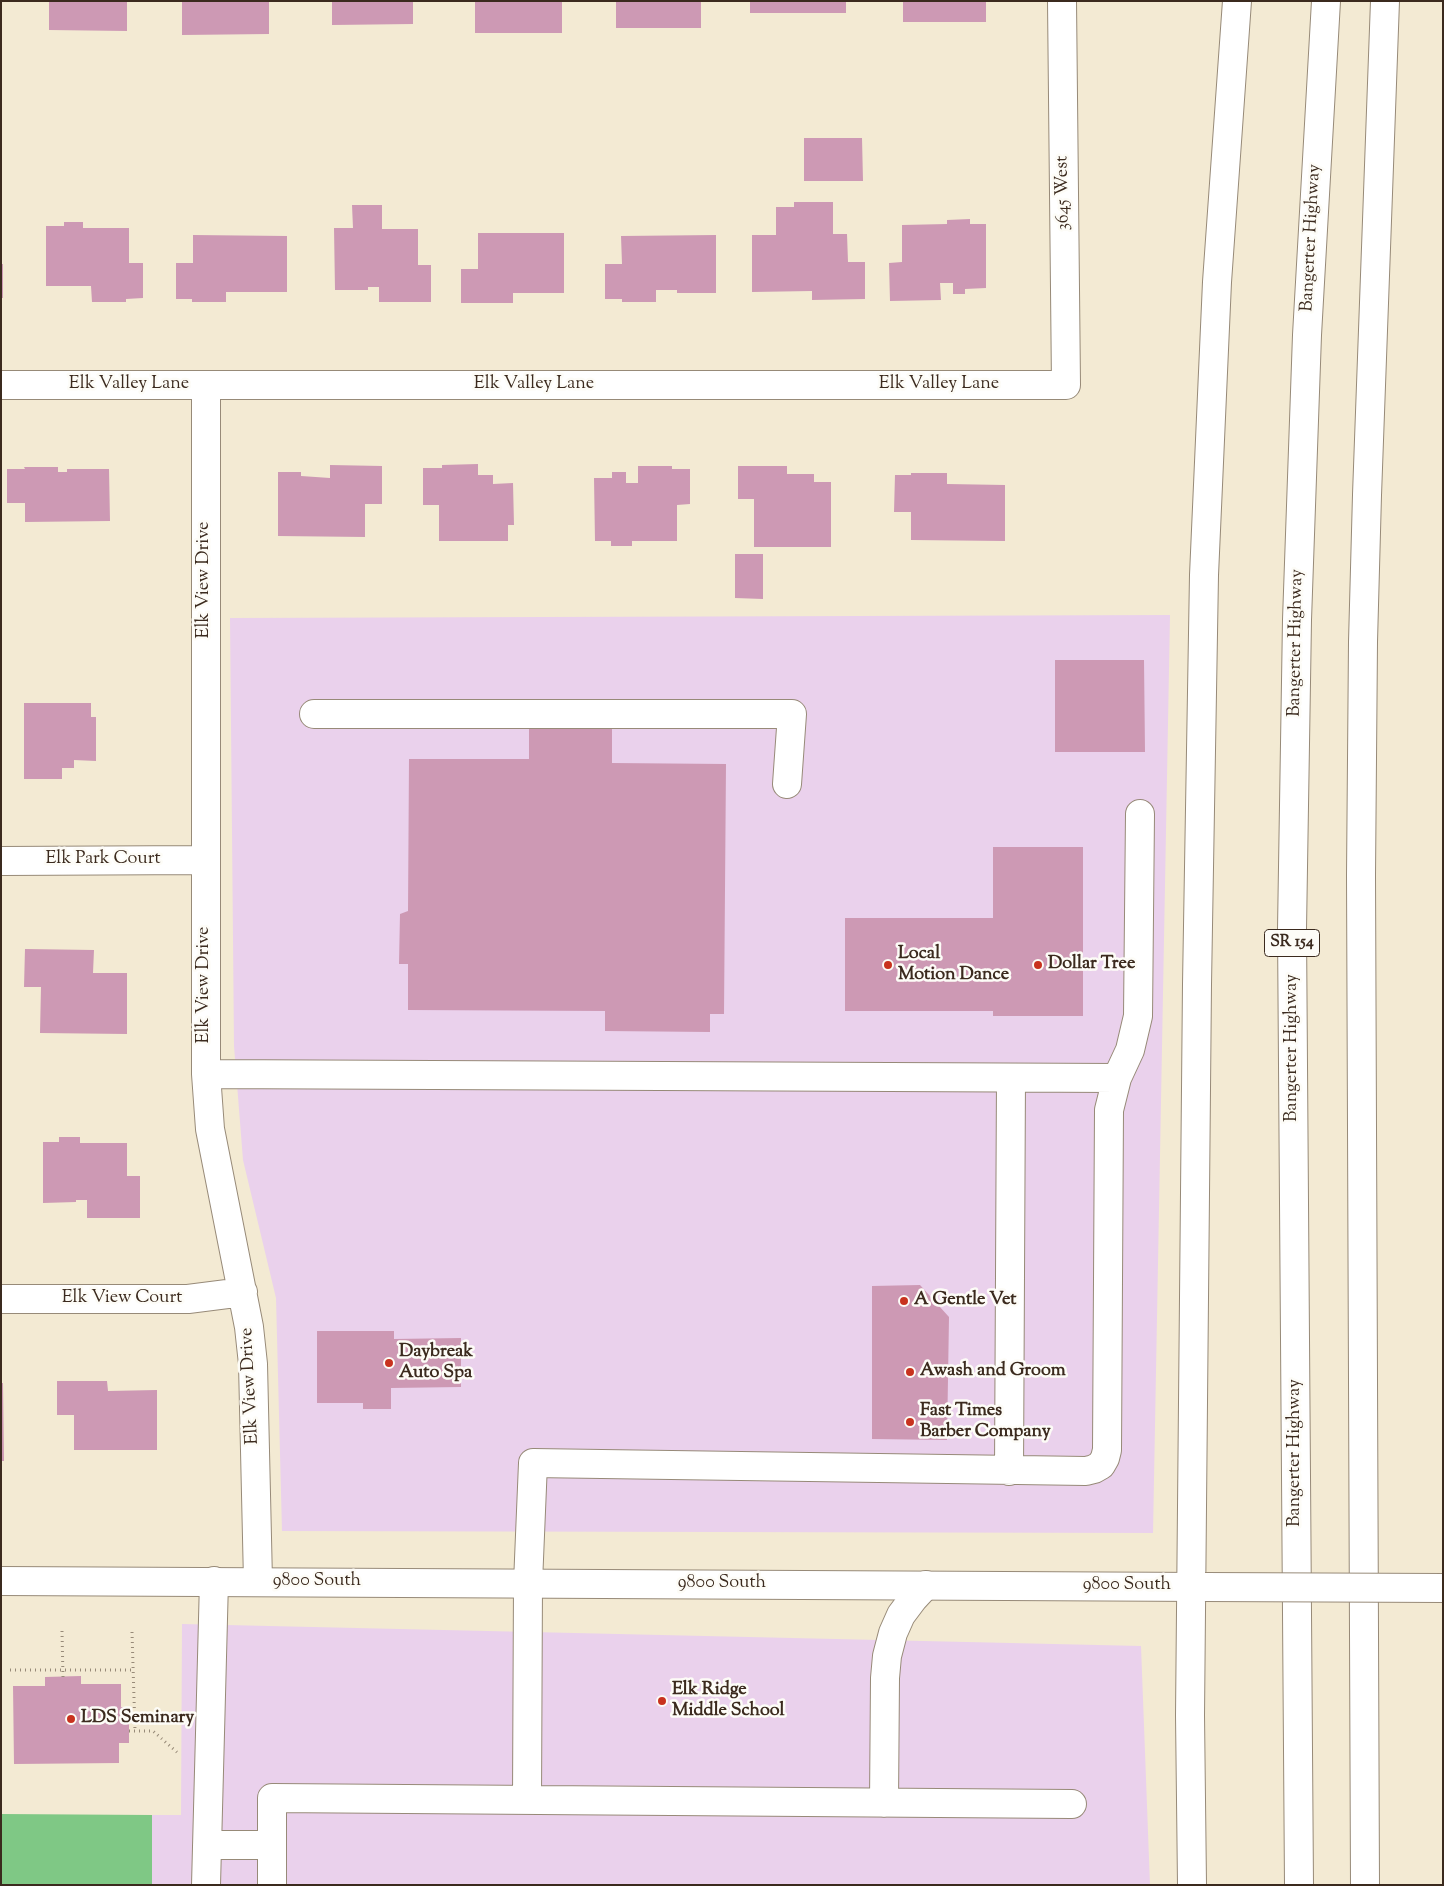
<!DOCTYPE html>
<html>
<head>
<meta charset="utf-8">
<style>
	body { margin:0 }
	#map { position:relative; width:1444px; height:1886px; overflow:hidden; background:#f3ead3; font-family:"Sorts Mill Goudy",serif }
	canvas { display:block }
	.frame { position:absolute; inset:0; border:2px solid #3b2a1e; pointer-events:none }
</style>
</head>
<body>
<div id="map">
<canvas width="1444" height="1886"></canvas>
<div class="frame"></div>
</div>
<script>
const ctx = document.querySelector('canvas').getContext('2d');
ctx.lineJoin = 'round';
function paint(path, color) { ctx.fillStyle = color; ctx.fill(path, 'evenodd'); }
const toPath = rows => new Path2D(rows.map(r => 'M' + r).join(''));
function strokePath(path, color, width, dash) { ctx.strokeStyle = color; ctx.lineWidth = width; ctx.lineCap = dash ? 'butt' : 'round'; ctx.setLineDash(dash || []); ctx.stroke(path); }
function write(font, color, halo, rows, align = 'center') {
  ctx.font = font + ' "Sorts Mill Goudy",serif'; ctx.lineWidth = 5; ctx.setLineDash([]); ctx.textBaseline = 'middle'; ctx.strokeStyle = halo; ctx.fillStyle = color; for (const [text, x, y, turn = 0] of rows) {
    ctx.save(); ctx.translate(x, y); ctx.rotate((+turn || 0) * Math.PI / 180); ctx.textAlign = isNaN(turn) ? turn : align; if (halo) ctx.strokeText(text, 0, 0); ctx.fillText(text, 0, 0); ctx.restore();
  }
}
paint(toPath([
	[1170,615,1153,1533,282,1531,276,1298,243,1160,234,1046,230,618],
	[182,1624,1141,1646,1150,1885,152,1885,152,1815,181,1815]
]), '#ead1ec');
paint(toPath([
	[1,1814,152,1815,152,1885,1,1885]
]), '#7fc885');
paint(toPath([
	[49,1,127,1,127,31,49,30],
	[182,1,269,1,269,34,182,35],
	[332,1,413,1,413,24,332,25],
	[475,1,562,1,562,33,475,33],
	[616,1,701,1,701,28,616,28],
	[750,1,846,1,846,13,750,13],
	[903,1,986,1,986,22,903,22],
	[804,138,862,138,863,181,804,181],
	[794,202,833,202,833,234,847,234,848,262,865,262,865,299,812,300,812,291,752,292,752,235,776,235,776,207,794,207],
	[352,205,382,205,382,229,418,229,418,265,431,265,431,302,379,302,379,287,368,287,368,290,335,290,334,228,353,228],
	[970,219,970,224,986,224,986,288,965,289,965,294,953,294,953,283,940,283,941,300,890,301,889,263,902,262,902,225,947,224,947,220],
	[64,222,83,222,83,228,129,228,129,263,143,263,143,298,126,299,126,302,92,302,91,286,46,286,46,226,64,226],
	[478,233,564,233,564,293,513,293,513,303,461,303,461,269,478,269],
	[193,235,287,236,287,292,226,292,226,302,192,302,192,299,176,299,176,263,193,263],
	[716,235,716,293,677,293,677,290,656,290,656,302,622,302,622,299,605,299,605,264,622,264,621,236],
	[1,264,3,264,3,298,1,298],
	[478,464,478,475,493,475,493,484,513,483,514,525,508,525,508,541,439,541,439,505,423,505,423,468,442,468,442,465],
	[330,465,382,466,382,504,365,504,365,537,278,536,278,472,301,472,301,476,330,478],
	[638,466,672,466,672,469,690,469,690,504,677,505,677,541,632,541,632,546,611,546,611,541,595,541,594,478,612,478,612,472,626,472,626,483,638,483],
	[738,466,787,466,787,474,814,474,814,482,831,482,831,547,754,547,754,499,738,499],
	[24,467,58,467,58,472,67,472,67,469,109,469,110,521,25,522,25,503,7,503,7,469,25,469],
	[911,473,947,473,947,484,1005,485,1005,541,911,540,911,512,894,512,895,475,911,475],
	[735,554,763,554,763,599,735,598],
	[1055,660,1144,660,1145,752,1055,752],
	[24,703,91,703,91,717,96,717,96,761,74,760,74,768,62,768,62,779,24,779],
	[529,722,612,723,612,763,726,764,724,1014,710,1014,710,1032,605,1031,605,1011,408,1010,408,964,399,964,400,914,408,911,409,759,529,759],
	[993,847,1083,847,1083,1016,993,1016,993,1011,845,1011,845,918,993,918],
	[25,949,94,950,93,973,127,973,127,1034,40,1033,41,987,24,987],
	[59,1137,80,1137,80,1143,127,1143,127,1176,140,1176,140,1218,87,1218,87,1200,76,1200,76,1202,43,1203,43,1142,59,1142],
	[920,1285,949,1317,947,1440,872,1439,872,1286],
	[317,1331,394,1331,394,1339,461,1338,461,1387,391,1388,391,1409,363,1409,363,1403,317,1403],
	[57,1381,107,1381,108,1391,157,1390,157,1450,74,1450,74,1415,57,1415],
	[1,1383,3,1383,4,1461,1,1461],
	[81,1676,81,1684,121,1684,121,1707,129,1707,129,1743,119,1743,119,1763,14,1764,13,1686,45,1686,45,1677]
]), '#cd99b4');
const minor = toPath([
	[1,385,1066,385,1062,1],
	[206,385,206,1074,210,1129,249,1327,253,1364,258,1581],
	[314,714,792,714,787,784],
	[1,861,205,860],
	[206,1074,1117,1078],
	[1,1299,188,1299,243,1292],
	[1009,1471,1011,1078],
	[527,1799,528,1583,533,1463,1086,1471,1094,1469,1101,1465,1105,1458,1107,1450,1109,1110,1117,1078,1130,1050,1138,1016,1140,814],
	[884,1803,885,1678,887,1656,893,1633,901,1615,913,1599,926,1585],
	[207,1845,272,1845,272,1885],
	[272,1845,272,1798,1072,1804],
	[206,1885,214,1581]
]);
const major = toPath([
	[1,1581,1205,1587]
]);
const highway = toPath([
	[1192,1885,1190,1715,1197,984,1204,575,1217,282,1237,1],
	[1299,1885,1292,929,1297,620,1307,335,1326,1],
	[1365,1885,1361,875,1363,642,1367,495,1385,1]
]);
strokePath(minor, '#978a78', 30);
strokePath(major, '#978a78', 30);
strokePath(highway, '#978a78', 30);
strokePath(toPath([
	[954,1298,981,1299],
	[62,1631,63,1677],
	[132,1632,135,1731],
	[10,1670,133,1670],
	[129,1731,153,1731,179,1754]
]), '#978a78', 3, [1, 4]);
strokePath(minor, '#fff', 28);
strokePath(major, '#fff', 28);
strokePath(highway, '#fff', 28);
const majorBridge = toPath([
	[1205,1587,1443,1588]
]);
strokePath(majorBridge, '#978a78', 30, []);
strokePath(majorBridge, '#fff', 28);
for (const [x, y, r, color] of [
	[888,965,5,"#c8321e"],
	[1038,965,5,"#c8321e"],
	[904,1301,5,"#c8321e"],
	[389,1363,5,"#c8321e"],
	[910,1372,5,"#c8321e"],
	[910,1422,5,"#c8321e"],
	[662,1701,5,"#c8321e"],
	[71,1719,5,"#c8321e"]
]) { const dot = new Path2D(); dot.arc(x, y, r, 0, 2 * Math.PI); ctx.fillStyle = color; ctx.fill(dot); strokePath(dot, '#fdfcf7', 2); }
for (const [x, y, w] of [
	[1292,943,55]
]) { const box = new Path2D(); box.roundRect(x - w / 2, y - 13.5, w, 27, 4); ctx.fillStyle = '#fdfcf7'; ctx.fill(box); strokePath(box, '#3b2a1e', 1); }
write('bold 16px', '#3b2a1e', null, [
	["SR 154",1292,943]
]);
write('18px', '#3b2a1e', '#fdfcf7', [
	["3645 West",1064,193,-91],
	["Bangerter Highway",1312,238,-87],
	["Elk Valley Lane",129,385],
	["Elk Valley Lane",534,385],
	["Elk Valley Lane",939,385],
	["Elk View Drive",205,580,-90],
	["Bangerter Highway",1297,643,-89],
	["Elk Park Court",103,860],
	["Elk View Drive",205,985,-90],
	["Bangerter Highway",1293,1048,-90],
	["Elk View Court",122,1299],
	["Elk View Drive",251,1386,-93],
	["Bangerter Highway",1296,1453,-90],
	["9800 South",317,1582],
	["9800 South",722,1584],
	["9800 South",1127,1586]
]);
write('bold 18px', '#3b2a1e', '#fdfcf7', [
	["Local",898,955],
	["Motion Dance",898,976],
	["Dollar Tree",1048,965],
	["A Gentle Vet",914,1301],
	["Daybreak",399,1353],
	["Auto Spa",399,1374],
	["Awash and Groom",920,1372],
	["Fast Times",920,1412],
	["Barber Company",920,1433],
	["Elk Ridge",672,1691],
	["Middle School",672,1712],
	["LDS Seminary",81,1719]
], 'left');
</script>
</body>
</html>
